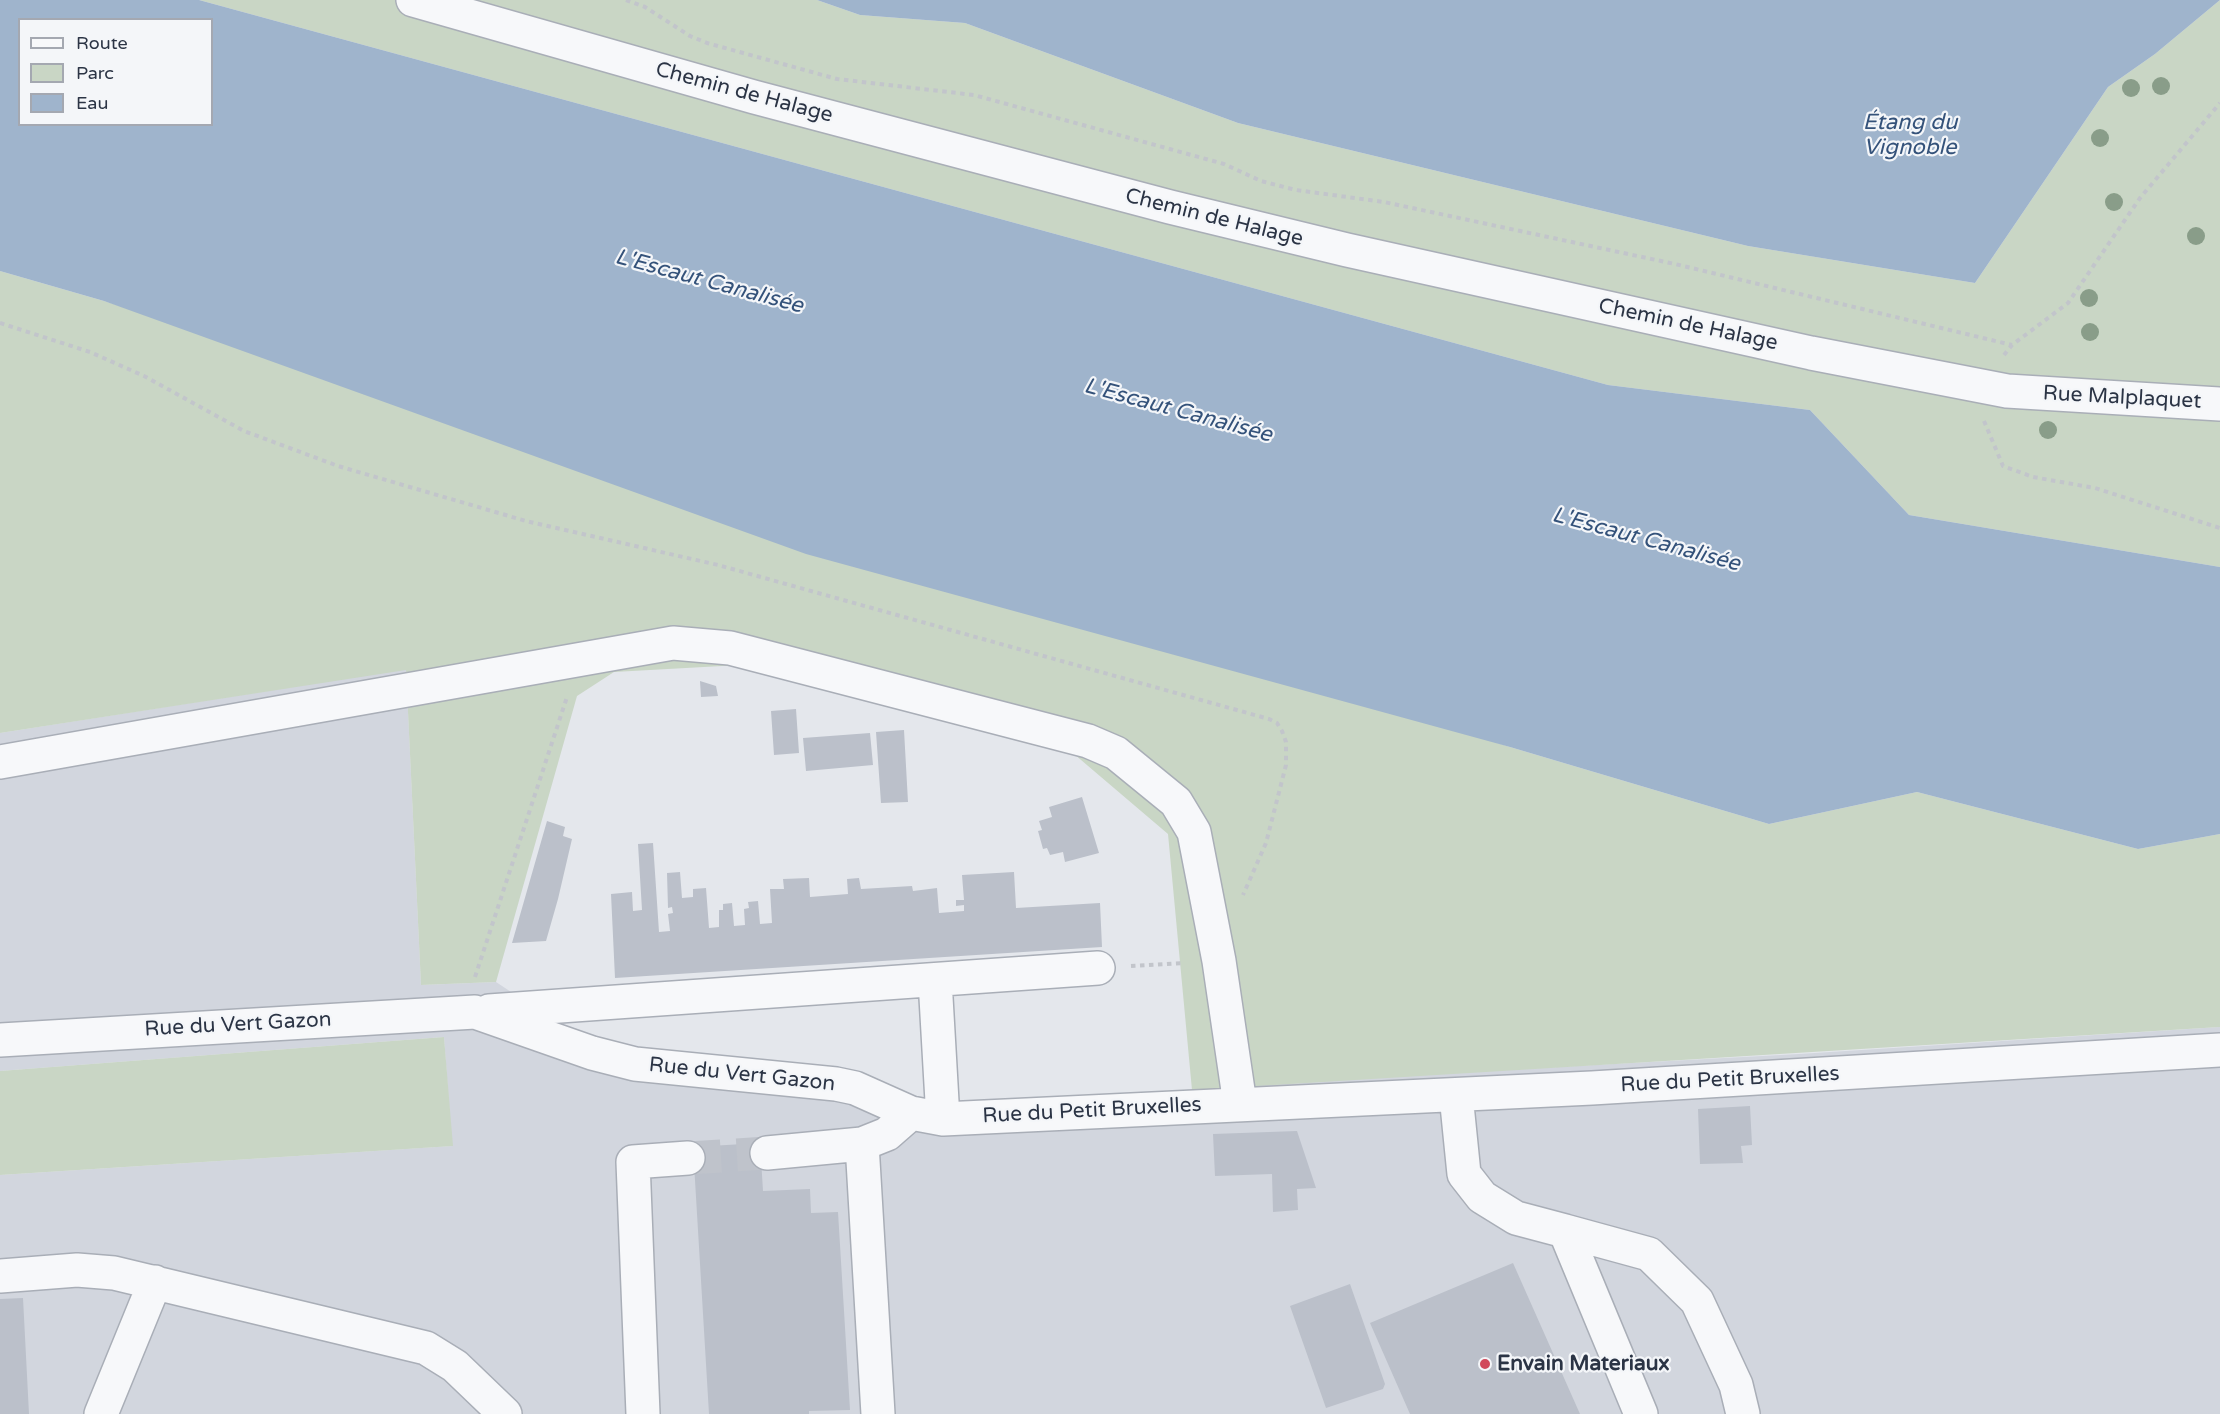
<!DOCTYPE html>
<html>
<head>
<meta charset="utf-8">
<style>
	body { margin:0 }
	#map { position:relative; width:2220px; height:1414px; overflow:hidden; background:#e4e7ec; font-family:"Varela Round",sans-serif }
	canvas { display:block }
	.legend { position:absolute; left:18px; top:18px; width:195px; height:108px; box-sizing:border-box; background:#f4f6f9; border:2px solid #a4a8b1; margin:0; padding:8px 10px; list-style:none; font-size:18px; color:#2b3445 }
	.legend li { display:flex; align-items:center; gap:12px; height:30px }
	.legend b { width:30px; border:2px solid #a4a8b1 }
</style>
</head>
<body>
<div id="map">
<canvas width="2220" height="1414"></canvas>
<ul class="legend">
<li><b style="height:8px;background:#f7f8fa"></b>Route</li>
<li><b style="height:16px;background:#c9d6c5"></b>Parc</li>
<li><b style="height:16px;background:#9fb4cc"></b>Eau</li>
</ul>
</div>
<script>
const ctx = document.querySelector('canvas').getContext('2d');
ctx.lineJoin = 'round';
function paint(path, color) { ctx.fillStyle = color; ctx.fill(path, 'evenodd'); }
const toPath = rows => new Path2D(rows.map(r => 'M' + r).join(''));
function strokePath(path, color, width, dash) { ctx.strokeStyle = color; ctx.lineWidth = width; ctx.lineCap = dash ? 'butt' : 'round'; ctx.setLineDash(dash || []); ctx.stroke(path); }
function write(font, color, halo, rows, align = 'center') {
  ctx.font = font + ' "Varela Round",sans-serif'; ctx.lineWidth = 4.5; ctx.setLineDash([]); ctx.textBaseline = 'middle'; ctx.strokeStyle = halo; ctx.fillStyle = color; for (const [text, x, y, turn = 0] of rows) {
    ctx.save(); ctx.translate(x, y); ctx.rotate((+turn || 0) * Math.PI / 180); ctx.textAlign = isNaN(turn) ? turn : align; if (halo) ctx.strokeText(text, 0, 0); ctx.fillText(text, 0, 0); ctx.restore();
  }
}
paint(toPath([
	[406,669,421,985,496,982,570,1031,697,1061,973,1105,1353,1078,1799,1054,2220,1027,2220,1414,0,1414,0,1175,452,1146,444,1037,0,1071,0,733]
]), '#d2d6de');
paint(toPath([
	[199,0,817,0,860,15,965,23,1238,123,1748,246,1975,283,2108,87,2155,54,2220,0,2220,567,1909,515,1810,410,1608,385],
	[0,271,104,301,1510,747,1769,824,1917,792,2138,849,2220,834,2220,1027,1192,1090,1168,834,1074,754,740,665,614,672,577,696,496,982,421,985,406,670,0,733],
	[444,1037,453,1146,0,1175,0,1071]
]), '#c9d6c5');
paint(toPath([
	[0,0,199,0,1608,385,1810,410,1909,515,2220,567,2220,834,2138,849,1917,792,1769,824,1510,747,806,554,104,301,0,271],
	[20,20,212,20,212,124,20,124],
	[817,0,2220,0,2155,54,2108,87,1975,283,1748,246,1238,123,965,23,860,15]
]), '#9fb4cc');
paint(toPath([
	[700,681,716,686,718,696,701,697],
	[796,709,799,753,774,755,771,711],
	[904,730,908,802,881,803,876,732],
	[870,733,873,765,806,771,803,738],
	[1082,797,1099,853,1065,862,1063,852,1050,855,1047,848,1043,849,1038,831,1042,830,1039,821,1052,817,1049,807],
	[547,821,565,827,563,836,572,839,558,899,546,941,512,943],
	[653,843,659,932,670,931,668,914,673,913,672,907,668,908,667,873,680,872,682,898,693,897,693,889,706,888,709,928,719,927,719,910,723,910,723,904,732,903,734,926,745,925,744,909,749,908,748,902,758,901,760,924,772,923,770,889,784,889,783,879,809,878,810,897,848,894,847,879,859,878,861,889,912,886,913,891,937,888,939,913,964,911,964,905,956,906,956,900,964,900,962,875,1014,872,1016,908,1100,903,1102,947,615,978,611,894,632,892,633,911,642,910,638,844],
	[1750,1106,1752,1145,1741,1146,1743,1163,1700,1164,1698,1109],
	[1297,1131,1316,1188,1297,1189,1298,1210,1273,1212,1272,1174,1215,1176,1213,1134],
	[760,1143,763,1191,810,1189,811,1213,838,1212,850,1410,809,1411,809,1414,709,1414,693,1147],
	[1513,1263,1580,1414,1410,1414,1370,1323],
	[1350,1284,1385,1384,1383,1389,1326,1408,1290,1306],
	[23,1298,29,1414,0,1414,0,1299]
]), '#bbc0ca');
strokePath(toPath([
	[688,1158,767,1153]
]), '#bfc3cb', 33, [33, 16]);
const minor = toPath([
	[413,0,754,97,1170,207,1347,250,1811,353,2007,391,2220,404],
	[0,762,673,643,730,648,1088,741,1116,753,1176,802,1194,832,1219,961,1240,1104],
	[935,980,943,1119],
	[489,1011,1098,968],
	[0,1040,475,1012,592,1053,635,1064,836,1084,855,1088,911,1113,943,1119,1592,1088,2220,1050],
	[1456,1095,1464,1174,1482,1197,1516,1218,1565,1231,1641,1414],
	[862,1144,878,1414],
	[767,1153,862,1144,887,1134,911,1113],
	[1565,1231,1649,1254,1697,1301,1736,1385,1743,1414],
	[0,1276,77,1270,114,1273,426,1348,455,1366,505,1414],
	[101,1414,155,1282],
	[643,1414,633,1162,688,1158]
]);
strokePath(minor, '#a9aeb7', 36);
strokePath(toPath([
	[626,0,645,7,690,36,707,43,837,79,974,95,1224,164,1261,181,1296,190,1384,202,1675,264,2012,345],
	[0,323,90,352,144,376,244,431,338,466,526,521,718,565,1269,719,1277,723,1282,731,1286,742,1286,765,1266,843,1243,895],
	[2004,355,2012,345,2068,303,2140,198,2220,103],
	[1984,421,2003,466,2033,477,2095,488,2220,528],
	[1131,966,1184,963],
	[475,977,567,697]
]), '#c2c5cb', 4, [4.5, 4.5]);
strokePath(minor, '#f7f8fa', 33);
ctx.fillStyle = '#899d89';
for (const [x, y] of [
	[2161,86],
	[2131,88],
	[2100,138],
	[2114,202],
	[2196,236],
	[2089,298],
	[2090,332],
	[2048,430]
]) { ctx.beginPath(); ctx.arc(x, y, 9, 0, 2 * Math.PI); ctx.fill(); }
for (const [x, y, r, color] of [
	[1485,1364,6,"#d1495b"]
]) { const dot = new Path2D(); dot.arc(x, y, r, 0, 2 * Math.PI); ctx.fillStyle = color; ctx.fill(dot); strokePath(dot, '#f4f6f9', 2); }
write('21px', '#2b3445', '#f4f6f9', [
	["Chemin de Halage",744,93,15],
	["Chemin de Halage",1214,218,14],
	["Chemin de Halage",1688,325,12],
	["Rue Malplaquet",2122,398,3],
	["Rue du Vert Gazon",238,1025,-3],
	["Rue du Vert Gazon",742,1075,6],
	["Rue du Petit Bruxelles",1730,1080,-3],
	["Rue du Petit Bruxelles",1092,1111,-3]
]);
write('bold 21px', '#2b3445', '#f4f6f9', [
	["Envain Materiaux",1497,1364]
], 'left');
write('italic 22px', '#34527a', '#f4f6f9', [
	["Étang du",1910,123],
	["Vignoble",1910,148],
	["L'Escaut Canalisée",709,282,15],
	["L'Escaut Canalisée",1178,411,15],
	["L'Escaut Canalisée",1646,540,15]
]);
</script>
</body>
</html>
